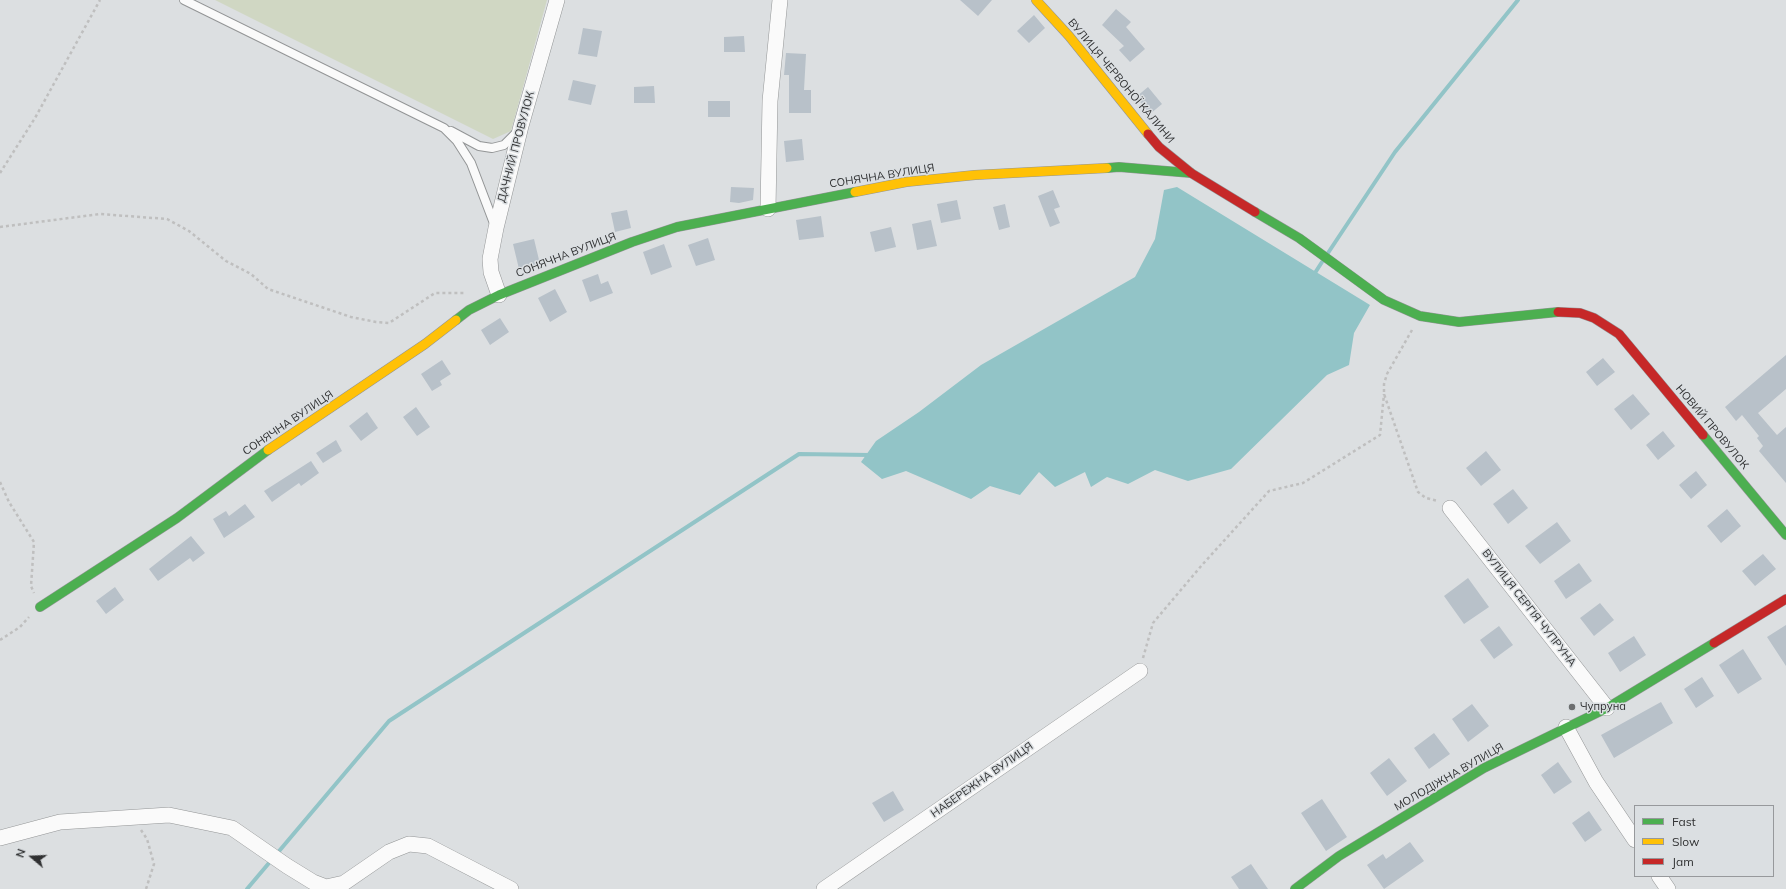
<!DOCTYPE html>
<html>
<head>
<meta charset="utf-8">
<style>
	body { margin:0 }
	#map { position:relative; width:1786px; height:889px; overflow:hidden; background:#dcdfe1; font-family:Mulish,sans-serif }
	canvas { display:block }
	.legend { position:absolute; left:1634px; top:805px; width:140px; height:72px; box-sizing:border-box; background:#dbdfe2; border:1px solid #97999c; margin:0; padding:5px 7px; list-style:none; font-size:12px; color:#303132 }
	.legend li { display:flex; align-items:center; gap:8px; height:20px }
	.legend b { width:20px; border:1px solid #97999c }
	.north { position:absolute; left:12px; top:837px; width:40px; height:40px; -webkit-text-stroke:3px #dbdfe2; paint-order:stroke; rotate:289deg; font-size:11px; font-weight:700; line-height:16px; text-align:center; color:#303132 }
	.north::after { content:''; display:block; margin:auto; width:14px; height:18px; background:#303132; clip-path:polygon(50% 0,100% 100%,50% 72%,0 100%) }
</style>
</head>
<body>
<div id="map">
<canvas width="1786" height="889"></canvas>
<ul class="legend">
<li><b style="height:5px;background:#4caf50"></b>Fast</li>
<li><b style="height:5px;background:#ffc107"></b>Slow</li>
<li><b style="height:5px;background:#c62828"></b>Jam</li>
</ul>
<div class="north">N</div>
</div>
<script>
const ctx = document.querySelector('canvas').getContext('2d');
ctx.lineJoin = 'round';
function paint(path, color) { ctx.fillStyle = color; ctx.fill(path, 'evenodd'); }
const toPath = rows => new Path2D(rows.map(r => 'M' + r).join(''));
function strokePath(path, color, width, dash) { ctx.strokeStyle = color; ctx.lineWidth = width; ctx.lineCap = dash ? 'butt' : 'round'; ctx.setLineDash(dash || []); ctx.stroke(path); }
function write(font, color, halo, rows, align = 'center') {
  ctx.font = font + ' Mulish,sans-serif'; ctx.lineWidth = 3; ctx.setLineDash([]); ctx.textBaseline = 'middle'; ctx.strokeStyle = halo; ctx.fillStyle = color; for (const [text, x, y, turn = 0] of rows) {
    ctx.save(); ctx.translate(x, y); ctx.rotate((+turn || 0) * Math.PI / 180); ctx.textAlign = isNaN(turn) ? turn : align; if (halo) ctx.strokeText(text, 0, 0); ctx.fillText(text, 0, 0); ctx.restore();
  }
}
paint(toPath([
	[215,0,547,0,511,131,493,139]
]), '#d0d7c3');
paint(toPath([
	[1177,187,1370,305,1354,333,1349,365,1327,375,1231,469,1188,481,1155,470,1128,484,1107,477,1091,487,1085,472,1055,487,1039,472,1020,495,990,486,971,499,906,471,882,479,861,462,876,441,919,412,981,365,1135,277,1155,239,1164,190]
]), '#92c4c7');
strokePath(toPath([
	[1328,253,1395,152,1518,0],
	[1313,276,1322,262],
	[247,889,389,721,799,454,870,455]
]), '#92c4c7', 4);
paint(toPath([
	[960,0,992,0,978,16],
	[1116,9,1131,22,1126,27,1145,49,1130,62,1119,50,1124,46,1102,25],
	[1034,15,1045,28,1029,43,1017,31],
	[583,28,602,31,597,57,578,54],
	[744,36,745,52,724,52,724,37],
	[786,53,806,54,804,90,811,90,811,113,789,113,789,75,784,75],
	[573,80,596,85,591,105,568,100],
	[654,86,655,103,634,103,634,87],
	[1148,87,1162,104,1150,114,1136,97],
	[708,101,730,101,730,117,708,117],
	[802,139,804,160,786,162,784,141],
	[731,187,754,188,753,200,739,203,730,202],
	[1053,190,1060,207,1054,209,1060,223,1050,227,1038,196],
	[957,200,961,219,941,223,937,204],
	[1005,204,1010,227,999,230,993,207],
	[627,210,631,228,615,232,611,213],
	[821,216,824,237,799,240,796,220],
	[931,220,937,246,917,250,912,224],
	[891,227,896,247,875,252,870,232],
	[708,238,715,260,696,266,688,245],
	[534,239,540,264,519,269,513,244],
	[664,244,672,267,651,275,643,252],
	[598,274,601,284,608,281,613,293,590,302,582,280],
	[555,289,567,312,550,322,538,298],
	[500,318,509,332,490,345,481,330],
	[1786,355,1786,389,1758,413,1777,435,1786,427,1786,483,1759,451,1763,446,1757,438,1759,436,1742,415,1736,421,1725,407],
	[1603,358,1615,372,1597,386,1586,372],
	[442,360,451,374,440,381,442,385,432,391,421,374],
	[1633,394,1650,414,1631,430,1614,409],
	[416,407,430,427,417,436,403,417],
	[367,412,378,428,361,441,349,426],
	[1663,431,1675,446,1658,460,1646,445],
	[336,440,342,451,323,463,316,453],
	[1486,451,1501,470,1481,486,1466,468],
	[311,461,319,473,301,486,299,483,272,502,264,491],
	[1696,471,1707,485,1691,499,1679,485],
	[1513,489,1528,508,1508,524,1493,504],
	[245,504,255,517,224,538,213,519,226,511,229,516],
	[1727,509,1741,526,1721,543,1707,526],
	[1557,522,1571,541,1540,564,1525,546],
	[191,536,205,553,193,562,190,558,158,581,149,569],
	[1763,554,1776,569,1755,586,1742,571],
	[1579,563,1592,581,1566,599,1554,581],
	[1468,578,1489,607,1464,624,1444,596],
	[115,587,124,600,106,614,96,601],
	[1600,603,1614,620,1594,636,1580,618],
	[1786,625,1786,666,1767,637],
	[1499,626,1513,645,1494,659,1480,640],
	[1634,636,1646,655,1620,672,1608,653],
	[1743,649,1762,679,1738,694,1719,665],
	[1702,677,1714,696,1696,708,1684,689],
	[1661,702,1673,723,1614,758,1601,735],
	[1472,704,1489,726,1468,742,1452,719],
	[1434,733,1450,754,1429,769,1414,748],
	[1389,758,1407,781,1387,796,1370,773],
	[1558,762,1572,782,1554,794,1541,775],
	[893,791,904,810,884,822,872,803],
	[1322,799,1347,837,1326,851,1301,813],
	[1589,811,1602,830,1585,842,1572,823],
	[1410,842,1424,861,1384,889,1367,865,1383,854,1386,859],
	[1251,864,1268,889,1239,889,1231,877]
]), '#b8c1c9');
const lane = toPath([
	[184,0,444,128,457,141,471,163,495,226],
	[451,131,479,146,492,148,504,145,516,133]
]);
const street = toPath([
	[768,209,770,101,780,0],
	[499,295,491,272,490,259,496,228,521,126,557,0],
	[1450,508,1607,708],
	[1566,727,1596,782,1635,840],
	[0,838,60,822,169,815,232,828,287,866,313,882,326,887,344,883,389,852,409,844,428,846,511,889],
	[1659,876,1668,889],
	[824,889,1140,671]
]);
const fast = toPath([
	[1107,168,1119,167,1191,173],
	[1255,212,1299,238,1384,300,1420,316,1459,322,1558,312],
	[456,320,469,310,499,295,632,242,677,227,855,192],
	[1703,435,1786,535],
	[40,607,177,518,268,450],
	[1295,889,1339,856,1484,768,1607,708,1714,643]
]);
const slow = toPath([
	[1036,0,1069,36,1148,134],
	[855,192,906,182,975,175,1107,168],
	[268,450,425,344,456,320]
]);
const jam = toPath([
	[1148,134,1159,147,1191,173,1255,212],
	[1558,312,1580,313,1594,318,1619,334,1703,435],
	[1714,643,1786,599]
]);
strokePath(lane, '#939596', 10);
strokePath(street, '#939596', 16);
strokePath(fast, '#939596', 10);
strokePath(slow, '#939596', 10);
strokePath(jam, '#939596', 10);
strokePath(toPath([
	[0,173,35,118,100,0],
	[0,227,100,214,167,219,189,231,226,261,251,274,268,289,351,317,376,322,389,323,435,293,464,293],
	[1412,330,1387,374,1384,384,1384,394,1418,492,1426,498,1438,501],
	[0,482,9,502,34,542,31,586,34,593],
	[0,640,20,627,29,617],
	[1143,658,1153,623,1202,565,1269,491,1303,483,1380,435,1384,394],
	[141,830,147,839,154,864,146,889]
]), '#bfbfbf', 2.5, [3, 3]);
strokePath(lane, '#fafafa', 8);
strokePath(street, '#fafafa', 15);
strokePath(fast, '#4caf50', 9);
strokePath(slow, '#ffc107', 9);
strokePath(jam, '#c62828', 9);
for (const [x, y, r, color] of [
	[1572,707,4,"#6c6e6f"]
]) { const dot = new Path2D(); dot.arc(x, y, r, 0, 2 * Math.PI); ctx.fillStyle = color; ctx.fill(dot); strokePath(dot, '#dbdfe2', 1.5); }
write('11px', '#303132', '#dbdfe2', [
	["ВУЛИЦЯ ЧЕРВОНОЇ КАЛИНИ",1121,81,50],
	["ДАЧНИЙ ПРОВУЛОК",516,147,-75],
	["СОНЯЧНА ВУЛИЦЯ",882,176,-9],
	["СОНЯЧНА ВУЛИЦЯ",566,255,-21],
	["СОНЯЧНА ВУЛИЦЯ",288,423,-34],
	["НОВИЙ ПРОВУЛОК",1712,427,50],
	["ВУЛИЦЯ СЕРГІЯ ЧУПРУНА",1529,608,52],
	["МОЛОДІЖНА ВУЛИЦЯ",1449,777,-30],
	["НАБЕРЕЖНА ВУЛИЦЯ",982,780,-35]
]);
write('11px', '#303132', '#dbdfe2', [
	["Чупруна",1580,707]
], 'left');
</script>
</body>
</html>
